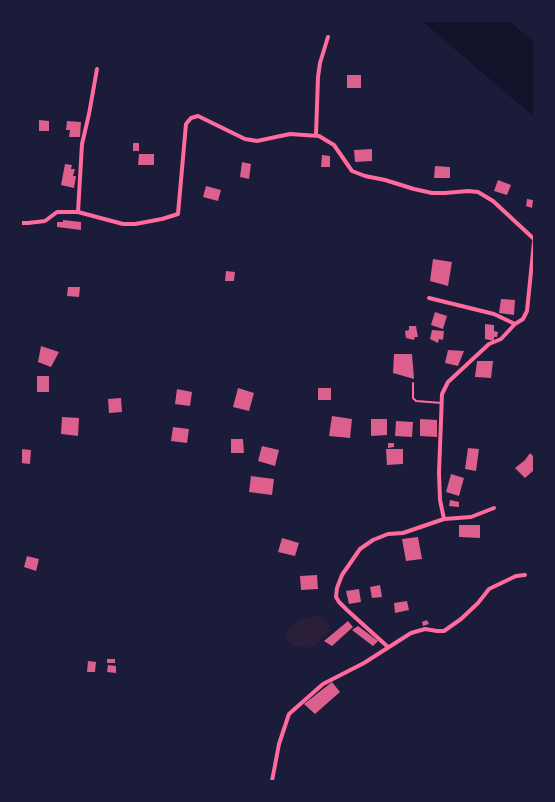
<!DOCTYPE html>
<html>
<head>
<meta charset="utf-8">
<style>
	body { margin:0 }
	#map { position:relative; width:555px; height:802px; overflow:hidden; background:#1b1b3a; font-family:"Exo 2",sans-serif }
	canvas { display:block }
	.frame { position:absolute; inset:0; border:22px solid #1b1b3a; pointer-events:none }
</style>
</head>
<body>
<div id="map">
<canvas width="555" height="802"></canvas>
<div class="frame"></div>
</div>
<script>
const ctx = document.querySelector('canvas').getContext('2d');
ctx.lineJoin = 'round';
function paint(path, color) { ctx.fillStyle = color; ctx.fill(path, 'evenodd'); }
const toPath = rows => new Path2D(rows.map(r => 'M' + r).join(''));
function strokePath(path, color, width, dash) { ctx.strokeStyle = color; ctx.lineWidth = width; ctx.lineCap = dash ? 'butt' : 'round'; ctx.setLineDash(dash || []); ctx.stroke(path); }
paint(toPath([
	[315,616,326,618,331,630,314,646,304,648,292,645,285,637,291,626,300,620]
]), '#2a1e3b');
paint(toPath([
	[422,21,509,21,534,42,534,117]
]), '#12122b');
paint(toPath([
	[347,75,361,75,361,88,347,88],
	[39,120,49,121,49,131,39,131],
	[67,121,81,122,80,137,69,137,70,130,66,130],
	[133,143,139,143,139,151,133,151],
	[372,149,372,161,355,162,354,150],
	[139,154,154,154,154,165,138,165],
	[322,155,330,156,330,167,321,167],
	[242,162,251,164,249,179,240,177],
	[65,164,72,165,71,169,75,169,73,176,76,176,74,188,61,185],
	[435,166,450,167,450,178,434,178],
	[498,180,511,185,507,195,494,191],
	[206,186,221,190,218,201,203,197],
	[527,199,533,200,532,208,526,206],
	[63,220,81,222,81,230,57,227,57,222,63,222],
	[433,259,452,262,448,286,430,281],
	[226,271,235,272,234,281,225,281],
	[68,287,80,287,79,297,67,296],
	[501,299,515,300,514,315,499,313],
	[435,312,447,316,443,329,431,325],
	[485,324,494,325,494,331,498,332,497,337,494,337,494,341,485,339],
	[409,326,416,326,418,337,415,337,414,340,406,338,405,331,409,330],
	[432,330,444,331,443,340,439,339,438,343,430,339],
	[41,346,59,352,51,367,38,362],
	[448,350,464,351,458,366,445,363],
	[394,354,412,354,414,379,393,373],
	[477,361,493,361,491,378,475,377],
	[37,376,49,376,49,392,37,392],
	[238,388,254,393,249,411,233,407],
	[318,388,331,388,331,400,318,400],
	[177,389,192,392,190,406,175,404],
	[121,398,122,412,109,413,108,399],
	[332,416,352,419,350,438,329,436],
	[62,417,79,418,78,436,61,434],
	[371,419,387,419,387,435,371,436],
	[420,419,437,420,437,437,420,436],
	[396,421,413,422,412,437,395,436],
	[173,427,189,429,187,443,171,441],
	[231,439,243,439,244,453,231,453],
	[388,443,394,443,394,447,388,448],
	[262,446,279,450,275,466,258,461],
	[468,448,479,449,476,471,465,469],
	[21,449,31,450,30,464,21,463],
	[386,449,403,449,403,464,387,465],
	[530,453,534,457,534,470,525,478,515,468,525,460],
	[451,474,464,478,459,496,446,492],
	[251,476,274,479,272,495,249,492],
	[450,500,459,502,459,507,449,506],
	[459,525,480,525,480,538,459,537],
	[418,537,422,559,406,561,402,539],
	[282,538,299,543,295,556,278,552],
	[27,556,39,559,36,571,24,567],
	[317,575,318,589,301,590,300,576],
	[380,585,382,597,372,598,370,587],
	[359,589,361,602,349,604,346,591],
	[407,601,409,610,395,613,394,603],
	[427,620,429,624,423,626,422,622],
	[348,621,353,627,332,646,324,641],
	[358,626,378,641,373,646,352,630],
	[107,659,115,659,115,663,107,663],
	[88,661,96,662,95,672,87,672],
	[108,665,116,666,116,673,107,672],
	[332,682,340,692,315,714,304,704]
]), '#dd5f8e');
strokePath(toPath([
	[413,383,413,398,416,401,442,403]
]), '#ff6b9d', 2);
strokePath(toPath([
	[316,135,318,77,320,63,328,37],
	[78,212,82,144,89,114,97,69],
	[21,223,28,223,45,221,57,212,78,212,123,224,135,224,162,219,178,214,186,124,191,118,198,116,245,139,257,141,290,134,319,136,334,145,352,171,365,176,385,180,414,189,432,193,445,193,468,191,478,192,493,201,534,239],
	[429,298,494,314,515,324],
	[444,519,440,500,439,473,442,394,448,382,489,344,501,339,515,324,523,319,527,311,534,242],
	[388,647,347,610,339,602,336,597,337,588,342,575,360,549,373,540,388,534,403,533,444,519,471,517,494,508],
	[272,781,279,744,289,714,323,684,364,663,411,633,425,629,437,631,444,631,461,619,478,603,489,589,516,576,525,575]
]), '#ff6b9d', 4);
</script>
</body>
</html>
